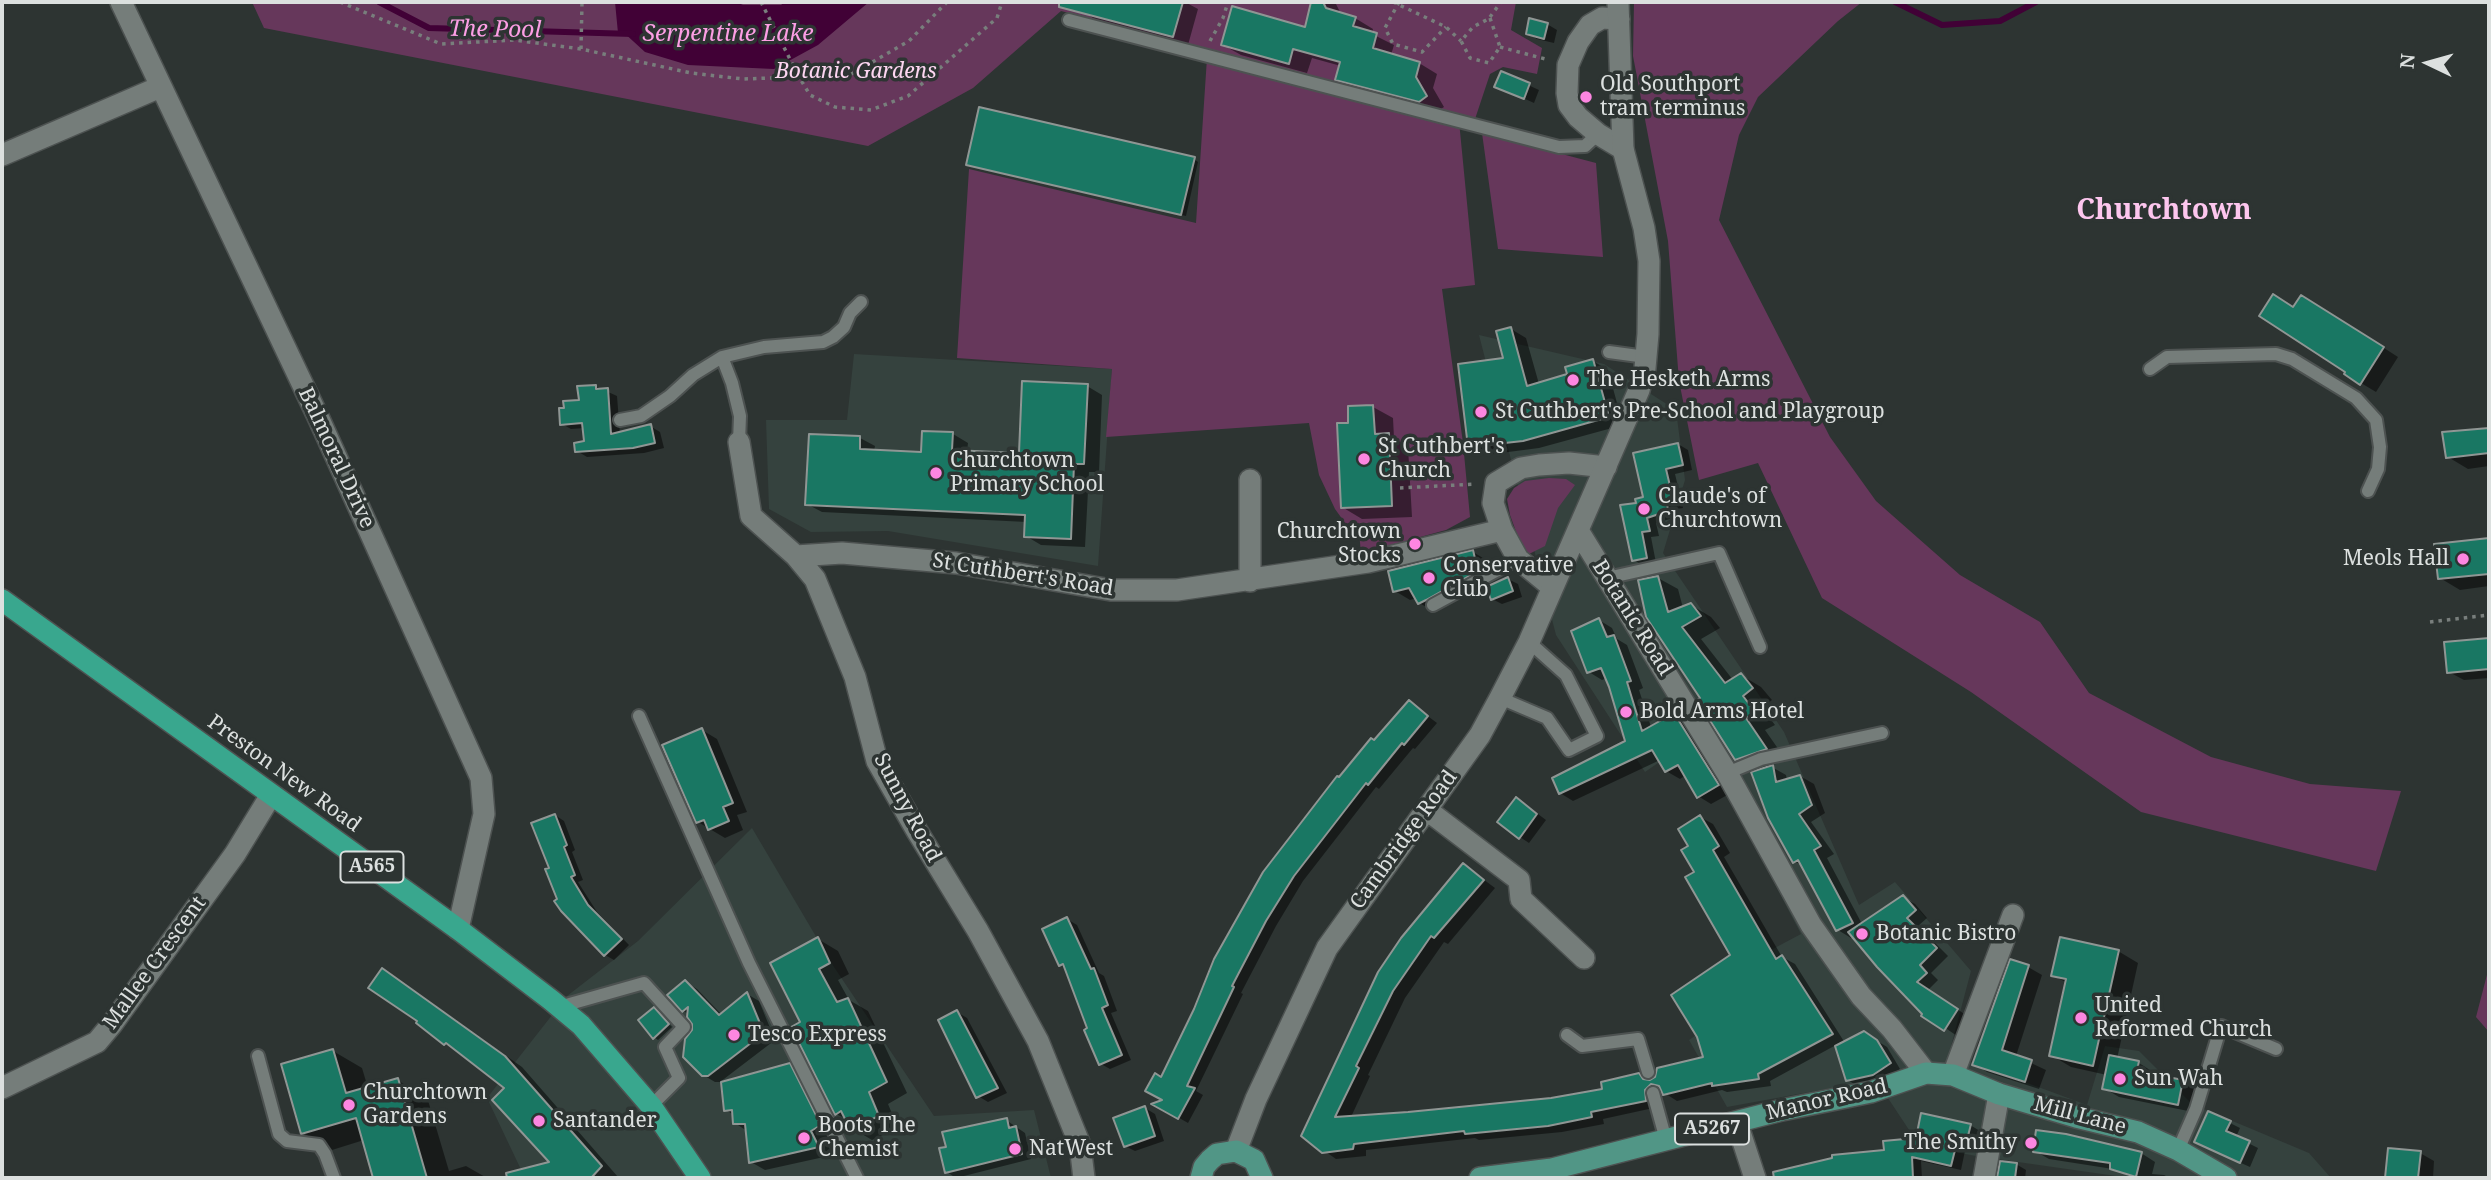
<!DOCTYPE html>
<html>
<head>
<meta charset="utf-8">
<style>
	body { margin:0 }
	#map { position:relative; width:2491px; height:1180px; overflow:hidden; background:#2d3432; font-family:"Noto Serif",serif }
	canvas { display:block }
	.frame { position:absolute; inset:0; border:4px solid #dce0df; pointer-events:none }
	.north { position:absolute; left:2393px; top:28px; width:70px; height:70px; -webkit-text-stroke:5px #2d3432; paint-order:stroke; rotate:275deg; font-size:19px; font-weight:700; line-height:28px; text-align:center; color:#dce0df }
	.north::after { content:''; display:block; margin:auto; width:24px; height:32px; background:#dce0df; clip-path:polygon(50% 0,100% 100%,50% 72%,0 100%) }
</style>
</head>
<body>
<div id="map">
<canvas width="2491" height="1180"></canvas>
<div class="frame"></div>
<div class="north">N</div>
</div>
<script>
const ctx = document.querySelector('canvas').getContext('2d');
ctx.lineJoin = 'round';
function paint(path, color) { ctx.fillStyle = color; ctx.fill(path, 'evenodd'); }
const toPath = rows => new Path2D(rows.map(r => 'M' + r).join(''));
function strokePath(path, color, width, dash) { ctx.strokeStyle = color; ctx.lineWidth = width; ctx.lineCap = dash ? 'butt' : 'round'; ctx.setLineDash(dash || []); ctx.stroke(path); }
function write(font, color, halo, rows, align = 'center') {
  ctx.font = font + ' "Noto Serif",serif'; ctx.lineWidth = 7; ctx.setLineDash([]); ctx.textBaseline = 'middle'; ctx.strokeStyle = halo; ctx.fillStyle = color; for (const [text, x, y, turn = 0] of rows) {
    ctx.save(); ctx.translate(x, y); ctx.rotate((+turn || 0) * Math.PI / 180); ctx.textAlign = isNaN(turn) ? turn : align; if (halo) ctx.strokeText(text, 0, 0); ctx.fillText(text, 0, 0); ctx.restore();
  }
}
paint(toPath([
	[1479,335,1604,364,1676,410,1685,480,1663,553,1784,732,1859,905,1895,882,1971,971,1949,1054,2087,1105,2105,1046,2139,1051,2192,1104,2309,1153,2331,1178,2130,1178,1976,1156,1919,1145,1876,1080,1727,1107,1689,1040,1751,997,1735,969,1801,934,1697,736,1645,772,1556,635],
	[854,354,1112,369,1098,566,888,531,811,532,769,509,766,420,847,420],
	[752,828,834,967,934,1116,1034,1110,1051,1178,525,1178,487,1098,567,996,638,941]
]), '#35423e');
paint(toPath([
	[252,2,1516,2,1511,30,1542,48,1537,74,1503,67,1490,74,1475,119,1061,11,973,88,868,146,264,28],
	[1634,2,1862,2,1838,21,1758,97,1739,135,1719,220,1830,437,1876,501,1960,575,2040,622,2089,693,2211,757,2310,784,2401,791,2376,871,2141,812,1971,692,1822,598,1758,463,1699,480,1679,381,1668,241,1633,56],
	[1207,58,1459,121,1475,285,1442,289,1463,443,1470,517,1446,530,1361,553,1359,532,1348,527,1335,509,1319,475,1309,423,1106,437,1112,369,957,358,969,169,1196,223],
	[1482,133,1596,163,1603,257,1498,249],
	[1549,478,1566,479,1575,485,1558,508,1545,546,1529,554,1521,545,1510,515,1507,499,1514,488,1525,481],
	[2489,967,2489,1032,2476,1017]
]), '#66375b');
paint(toPath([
	[615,2,736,2,743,5,781,5,785,2,869,2,818,45,774,69,688,65,645,52,622,31,618,33]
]), '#410136');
paint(toPath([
	[1085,2,1185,2,1198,9,1188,45,1098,21,1083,12],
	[1312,2,1335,2,1341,14,1355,18,1373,29,1372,34,1394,45,1391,55,1419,63,1437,74,1433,88,1444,107,1438,111,1355,90,1337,79,1341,66,1312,58,1307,73,1241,55,1223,45,1306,29],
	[1547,24,1557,30,1554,43,1537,39,1528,34],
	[1502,73,1539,90,1534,103,1497,86],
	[1194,159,1198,162,1186,216,972,166],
	[2317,305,2398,357,2376,392,2361,383,2347,371,2294,309],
	[1511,329,1526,338,1539,384,1569,376,1593,361,1608,370,1623,425,1539,448,1485,455,1470,446,1506,360],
	[595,386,617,396,620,434,650,426,660,432,664,448,644,453,587,457,577,451,586,442,585,428,571,429,562,424],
	[1087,386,1102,395,1099,472,1089,472,1085,547,1041,545,1026,536,1027,522,822,512,807,504,860,438,875,446,874,451,923,453,953,434,968,443,967,452,1021,454],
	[1373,407,1393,418,1394,438,1408,447,1412,517,1362,519,1342,507,1350,424],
	[2489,430,2489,466,2468,469,2448,457,2444,433],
	[1678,444,1688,450,1692,470,1675,474,1683,508,1676,509,1677,517,1656,523,1659,536,1651,537,1656,563,1644,566,1634,560,1645,499],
	[2489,540,2489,586,2460,590,2440,578,2436,546],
	[1473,552,1488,561,1492,579,1441,608,1434,611,1419,603,1417,598,1410,600,1395,591],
	[1658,578,1678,589,1683,608,1691,605,1711,617,1720,628,1701,639,1733,680,1741,675,1761,687,1772,700,1762,708,1775,725,1765,730,1786,760,1770,766,1786,775,1787,781,1800,776,1814,784,1825,813,1811,822,1834,854,1827,858,1862,924,1903,897,1915,904,1927,918,1918,926,1948,956,1931,973,1938,980,1928,990,1969,1017,1957,1036,1924,1013,1854,936,1851,938,1838,930,1803,866,1794,861,1758,772,1736,759,1702,699,1648,616],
	[1508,579,1518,584,1522,597,1502,604,1492,599],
	[1599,620,1612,628,1617,639,1627,645,1643,688,1639,690,1651,727,1674,715,1688,722,1731,793,1711,804,1698,796,1686,775,1680,779,1666,771,1660,760,1573,801,1560,793,1627,742,1607,678,1602,680,1589,672],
	[2489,640,2489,678,2464,680,2449,672,2446,644],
	[1409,702,1437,723,1415,749,1413,748,1379,789,1376,787,1303,881,1276,926,1241,993,1243,994,1196,1091,1203,1095,1188,1123,1155,1104,1166,1100,1162,1079,1375,742],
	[702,730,717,739,747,812,737,815,743,830,725,838,698,822],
	[1526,805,1546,820,1529,843,1520,837],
	[555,815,564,821,575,850,572,852,583,880,578,882,597,912,629,945,614,960,605,955,559,900,551,869],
	[1700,817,1713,824,1730,853,1724,857,1782,957,1795,964,1845,1043,1874,1039,1887,1047,1900,1069,1883,1080,1857,1086,1848,1080,1836,1045,1770,1081,1771,1086,1727,1092,1722,1090,1677,1101,1663,1092,1657,1097,1658,1107,1603,1119,1604,1124,1562,1132,1479,1140,1475,1138,1366,1150,1366,1156,1336,1159,1303,1136,1464,865,1495,888,1448,944,1444,942,1405,998,1368,1075,1370,1076,1351,1117,1551,1099,1605,1090,1639,1075,1650,1082,1706,1058,1732,956,1696,872,1691,846],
	[1067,919,1077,925,1099,973,1104,976,1117,1011,1111,1013,1131,1060,1110,1069,1101,1064,1066,968,1060,965],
	[818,939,838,951,849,974,838,980,849,1000,868,1011,907,1093,888,1104,898,1128,872,1140,852,1128,848,1120,836,1114,803,1022],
	[2118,951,2138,963,2117,1059,2139,1063,2153,1072,2153,1076,2183,1082,2198,1091,2193,1112,2119,1097,2104,1088,2107,1075,2071,1067,2051,1055,2067,983,2053,975],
	[2028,967,2042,975,2016,1056,2046,1070,2039,1089,1987,1072,1974,1064],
	[383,970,522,1067,618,1177,512,1178,511,1173,552,1163,507,1088,462,1053,445,1044],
	[685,982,697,989,722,1015,747,994,759,1001,775,1040,720,1082,715,1082,703,1075,695,1029,689,1014,683,1011],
	[654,1009,672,1027,658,1040,654,1037],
	[957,1012,967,1018,1007,1093,988,1102,978,1096],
	[333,1051,362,1068,368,1088,397,1080,427,1097,449,1171,466,1166,487,1178,375,1178,364,1140,332,1150,303,1133],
	[789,1065,805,1074,835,1134,825,1140,833,1155,765,1170,751,1162,747,1131,735,1123,734,1115,726,1110],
	[1145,1108,1155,1114,1164,1141,1135,1151,1125,1146],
	[1006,1120,1025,1133,1031,1159,956,1178,947,1172],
	[2230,1123,2240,1128,2236,1137,2258,1148,2250,1167,2205,1147],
	[1970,1125,1980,1131,1976,1148,1966,1146,1961,1170,1921,1161,1922,1178,1797,1178,1794,1169,1886,1152,1917,1140],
	[2389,1150,2420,1153,2434,1161,2433,1178,2387,1178],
	[2035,1151,2141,1153,2155,1162,2152,1174,2164,1175,2170,1178,2133,1178,2113,1169,2049,1159],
	[2002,1163,2016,1164,2026,1170,2025,1178,1999,1178]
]), '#0007');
strokePath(toPath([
	[379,2,429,28,633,34],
	[1895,2,1942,25,2000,21,2036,2]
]), '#410136', 6);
const building = toPath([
	[1059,2,1183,2,1173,37,1059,7,1059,2],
	[1311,2,1323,2,1326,8,1356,17,1353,26,1377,33,1373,48,1420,62,1416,77,1427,96,1419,102,1335,80,1340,62,1293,49,1289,64,1221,45,1232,6,1305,27,1311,2],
	[1529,18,1548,23,1544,39,1526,34,1529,18],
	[1501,71,1530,83,1524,99,1494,87,1501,71],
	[979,107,1195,157,1181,215,966,165,979,107],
	[2273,294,2293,307,2301,295,2384,347,2360,385,2344,374,2345,372,2259,316,2273,294],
	[1511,327,1527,386,1567,374,1565,367,1593,359,1609,417,1523,441,1468,447,1458,364,1503,358,1496,331,1511,327],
	[1022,381,1088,384,1084,464,1074,464,1071,539,1024,537,1025,515,805,505,809,434,860,436,860,449,921,452,922,431,953,432,952,450,1019,453,1022,381],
	[596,385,596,389,608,388,611,434,651,424,655,443,633,448,575,452,574,443,584,441,582,423,560,425,559,408,564,408,563,401,579,400,577,386,596,385],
	[1373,405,1375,434,1389,433,1392,506,1341,508,1337,423,1348,423,1348,406,1373,405],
	[2489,428,2489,453,2446,458,2442,432,2489,428],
	[1678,443,1683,465,1666,469,1674,503,1667,504,1668,511,1647,518,1650,531,1642,532,1647,558,1632,561,1620,505,1636,503,1635,499,1643,497,1633,453,1678,443],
	[2489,538,2489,574,2438,579,2434,544,2489,538],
	[1473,550,1478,571,1426,600,1418,604,1409,588,1393,592,1388,571,1473,550],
	[1658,576,1668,612,1691,603,1701,616,1682,627,1725,683,1741,673,1753,688,1743,696,1756,713,1746,718,1767,749,1735,760,1697,700,1700,698,1646,617,1638,580,1658,576],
	[1508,577,1513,591,1491,600,1486,587,1508,577],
	[1599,618,1607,637,1614,635,1631,681,1627,682,1642,731,1674,713,1719,785,1697,798,1678,765,1665,772,1652,750,1559,794,1552,778,1625,741,1609,687,1601,668,1587,673,1571,631,1599,618],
	[2489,638,2489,669,2447,673,2444,642,2489,638],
	[1409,700,1428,716,1404,745,1402,743,1368,785,1366,783,1294,876,1266,921,1232,986,1234,987,1187,1086,1195,1088,1178,1119,1151,1104,1162,1100,1145,1091,1155,1073,1161,1077,1194,1009,1214,959,1263,872,1337,776,1339,777,1371,738,1374,740,1409,700],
	[702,728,733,803,723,807,729,821,708,830,704,820,696,823,662,745,702,728],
	[1773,765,1776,782,1800,775,1812,805,1799,814,1821,846,1814,850,1853,923,1836,931,1798,860,1793,863,1768,818,1751,772,1773,765],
	[1516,797,1537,814,1519,839,1497,822,1516,797],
	[555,814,567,845,564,847,575,875,571,877,588,905,622,939,604,956,561,911,554,901,557,899,545,869,549,868,531,823,555,814],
	[1700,815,1719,846,1713,850,1776,959,1782,955,1833,1034,1758,1074,1759,1079,1712,1086,1712,1083,1663,1095,1659,1086,1651,1084,1645,1090,1646,1101,1591,1112,1592,1117,1548,1126,1465,1134,1464,1131,1354,1144,1353,1149,1322,1153,1301,1136,1378,972,1401,938,1463,863,1484,880,1434,938,1431,936,1393,991,1356,1066,1359,1068,1335,1117,1408,1112,1551,1098,1602,1089,1601,1082,1639,1073,1643,1079,1650,1080,1655,1077,1657,1068,1703,1057,1697,1037,1671,995,1730,955,1685,877,1694,872,1681,850,1688,846,1678,829,1700,815],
	[1903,895,1916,910,1907,918,1937,948,1920,965,1927,973,1917,982,1958,1009,1944,1031,1921,1016,1922,1014,1877,967,1848,932,1903,895],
	[1067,917,1091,969,1094,968,1108,1005,1102,1008,1122,1055,1099,1065,1084,1030,1087,1028,1063,964,1059,966,1042,929,1067,917],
	[818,937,830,963,819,969,837,1002,848,998,887,1082,869,1092,879,1116,850,1129,841,1111,835,1115,791,1027,800,1022,770,963,818,937],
	[2060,937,2119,950,2093,1066,2049,1056,2066,979,2051,976,2060,937],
	[2010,959,2029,965,2002,1050,2032,1060,2025,1082,1972,1065,2010,959],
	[382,968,505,1056,602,1166,591,1178,507,1178,506,1173,549,1162,492,1100,504,1088,446,1043,444,1045,416,1023,417,1021,368,988,382,968],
	[685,980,719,1015,747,992,764,1033,708,1076,702,1076,683,1057,685,1039,692,1030,692,1024,687,1017,688,1007,682,1012,667,995,685,980],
	[654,1007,669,1024,653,1039,638,1020,654,1007],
	[957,1010,998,1088,976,1098,938,1020,957,1010],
	[1864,1031,1877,1040,1891,1063,1873,1075,1846,1081,1835,1046,1864,1031],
	[333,1049,346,1093,398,1078,427,1178,373,1178,356,1118,301,1134,281,1064,333,1049],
	[2109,1055,2139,1061,2137,1071,2183,1080,2178,1105,2102,1089,2109,1055],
	[790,1063,821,1125,811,1131,819,1147,749,1163,745,1124,733,1124,732,1110,724,1111,721,1082,790,1063],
	[1145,1106,1155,1136,1124,1147,1113,1118,1145,1106],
	[2208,1111,2231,1121,2226,1131,2250,1141,2240,1163,2194,1142,2208,1111],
	[1921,1113,1971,1124,1966,1144,1957,1142,1951,1166,1912,1157,1913,1178,1774,1178,1773,1172,1832,1158,1832,1155,1884,1150,1883,1141,1916,1138,1921,1113],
	[1007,1118,1009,1128,1016,1126,1022,1154,945,1173,939,1148,946,1147,942,1132,1007,1118],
	[2036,1130,2066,1134,2142,1152,2136,1177,2110,1169,2110,1163,2033,1152,2036,1130],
	[2388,1148,2421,1151,2418,1178,2385,1178,2388,1148],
	[2000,1161,2017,1163,2015,1178,1997,1178,2000,1161]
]);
paint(building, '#197763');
strokePath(building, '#8f9694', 2);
const lane = toPath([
	[1069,20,1559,147,1585,146,1598,134],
	[1609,352,1646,357],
	[722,357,732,383,740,416,739,442],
	[2150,369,2167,357,2276,354,2292,359,2356,398,2376,420,2380,447,2378,469,2368,491],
	[620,420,641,416,670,396,693,375,722,357,764,347,823,342,833,337,844,327,850,313,861,302],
	[1607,578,1719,553,1760,647],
	[1433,605,1518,559],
	[1500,698,1547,718,1569,750,1597,736,1566,675,1529,642],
	[639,716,749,963,857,1178],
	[1727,773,1761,759,1882,733],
	[559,1007,644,983,684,1027,665,1047,679,1078,651,1106],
	[1567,1035,1582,1046,1638,1039,1648,1072],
	[258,1056,279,1134,287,1141,319,1145,325,1154,334,1178],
	[1653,1093,1666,1140],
	[2178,1150,2196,1109,2221,1026,2276,1049]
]);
const street = toPath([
	[121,2,319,419,481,778,484,814,458,929],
	[1619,19,1602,18,1590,25,1578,42,1568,65,1567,93,1569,105,1578,117,1598,134,1623,149],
	[2,155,160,87],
	[739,442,751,516,796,556,815,579,855,677,877,761,917,831,978,931,1038,1041,1080,1145,1084,1178],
	[1250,480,1250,581],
	[796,556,842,553,956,563,1111,590,1177,590,1368,562,1502,530],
	[1552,587,1518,559,1502,530,1493,503,1496,483,1521,468,1539,465,1569,463,1606,467],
	[1427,810,1519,880,1521,899,1584,958],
	[1953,1075,2013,915],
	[2,1088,97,1042,112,1024,235,854,271,795],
	[1737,1123,1755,1178],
	[1984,1178,1999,1094]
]);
const secondary = toPath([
	[1579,532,1727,773,1811,925,1861,996,1892,1029,1926,1073],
	[1236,1151,1256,1099,1327,948,1480,735,1500,698,1529,642,1639,390,1645,368,1648,334,1649,261,1644,228,1623,149,1618,2]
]);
const primary = toPath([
	[1201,1178,1204,1167,1210,1160,1217,1154,1236,1151,1254,1160,1262,1178],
	[1480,1178,1552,1169,1782,1110,1871,1092,1926,1073,1953,1075,1999,1094,2076,1117,2138,1132,2178,1150,2226,1178]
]);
const highway = toPath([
	[2,600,458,929,551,1000,581,1025,651,1106,700,1178]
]);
strokePath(lane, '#4d5251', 16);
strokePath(street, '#4d5251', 24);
strokePath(secondary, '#4d5251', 24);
strokePath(primary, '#4d5251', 24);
strokePath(highway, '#4d5251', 24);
strokePath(toPath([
	[340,2,441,44,514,40,581,49,691,73,743,79,799,77,810,95,835,107,871,110,908,96,997,18,1002,2],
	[761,2,799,77,846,77,909,41,947,2],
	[1393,2,1446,27,1461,41],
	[1399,2,1385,28,1393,44,1422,52,1446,27],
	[1490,17,1501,2],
	[1490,18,1500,47,1489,63,1470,58,1461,41,1473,27,1490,18],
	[1210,41,1223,18,1228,2],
	[1500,47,1549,60],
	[581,49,582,2],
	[1400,488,1476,484],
	[2430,622,2489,615]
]), '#787e7c', 3.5, [3.5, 5]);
strokePath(lane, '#757d7a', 12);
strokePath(street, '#757d7a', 21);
strokePath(secondary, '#757d7a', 21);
strokePath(primary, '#519686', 21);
strokePath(highway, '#39a78e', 21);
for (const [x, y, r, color] of [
	[1586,97,7,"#fd86e1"],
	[1573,380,7,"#fd86e1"],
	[1481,412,7,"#fd86e1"],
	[1364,459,7,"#fd86e1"],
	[936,473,7,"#fd86e1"],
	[1644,509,7,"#fd86e1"],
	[1415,544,7,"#fd86e1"],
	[2463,559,7,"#fd86e1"],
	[1429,578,7,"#fd86e1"],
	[1626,712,7,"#fd86e1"],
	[1862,934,7,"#fd86e1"],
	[2081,1018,7,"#fd86e1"],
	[734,1035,7,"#fd86e1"],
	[2120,1079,7,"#fd86e1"],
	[349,1105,7,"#fd86e1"],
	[539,1121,7,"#fd86e1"],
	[804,1138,7,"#fd86e1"],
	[2031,1143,7,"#fd86e1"],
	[1015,1149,7,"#fd86e1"]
]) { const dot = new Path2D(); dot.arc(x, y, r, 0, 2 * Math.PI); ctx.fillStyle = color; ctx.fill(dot); strokePath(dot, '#2d3432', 2.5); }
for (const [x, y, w] of [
	[372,867,63],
	[1712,1129,74]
]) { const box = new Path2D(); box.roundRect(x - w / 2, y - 15.5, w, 31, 5); ctx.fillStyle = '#2d3432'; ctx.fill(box); strokePath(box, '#dce0df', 2); }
write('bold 19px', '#dce0df', null, [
	["A565",372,867],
	["A5267",1712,1129]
]);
write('italic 21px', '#fdd6f1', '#2d3432', [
	["Botanic Gardens",856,72]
]);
write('21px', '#dce0df', '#2d3432', [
	["Old Southport",1600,85],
	["tram terminus",1600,109],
	["The Hesketh Arms",1587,380],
	["St Cuthbert's Pre-School and Playgroup",1495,412],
	["St Cuthbert's",1378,447],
	["Church",1378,471],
	["Churchtown",950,461],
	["Primary School",950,485],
	["Claude's of",1658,497],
	["Churchtown",1658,521],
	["Churchtown",1401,532,"right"],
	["Stocks",1401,556,"right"],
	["Meols Hall",2449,559,"right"],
	["Conservative",1443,566],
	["Club",1443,590],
	["Bold Arms Hotel",1640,712],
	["Botanic Bistro",1876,934],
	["United",2095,1006],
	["Reformed Church",2095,1030],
	["Tesco Express",748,1035],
	["Sun Wah",2134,1079],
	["Churchtown",363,1093],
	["Gardens",363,1117],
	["Santander",553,1121],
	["Boots The",818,1126],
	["Chemist",818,1150],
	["The Smithy",2017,1143,"right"],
	["NatWest",1029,1149]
], 'left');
write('21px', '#dce0df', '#2d3432', [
	["Balmoral Drive",336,458,65],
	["St Cuthbert's Road",1023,575,9],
	["Botanic Road",1632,618,58],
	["Preston New Road",284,774,36],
	["Sunny Road",907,808,62],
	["Cambridge Road",1404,840,-54],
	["Mallee Crescent",155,963,-54],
	["Manor Road",1827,1100,-13],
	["Mill Lane",2080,1116,15]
]);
write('italic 23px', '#fc9ee4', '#2d3432', [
	["The Pool",495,30,1],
	["Serpentine Lake",728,34]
]);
write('bold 28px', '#fdc6ee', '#2d3432', [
	["Churchtown",2164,211]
]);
</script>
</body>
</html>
